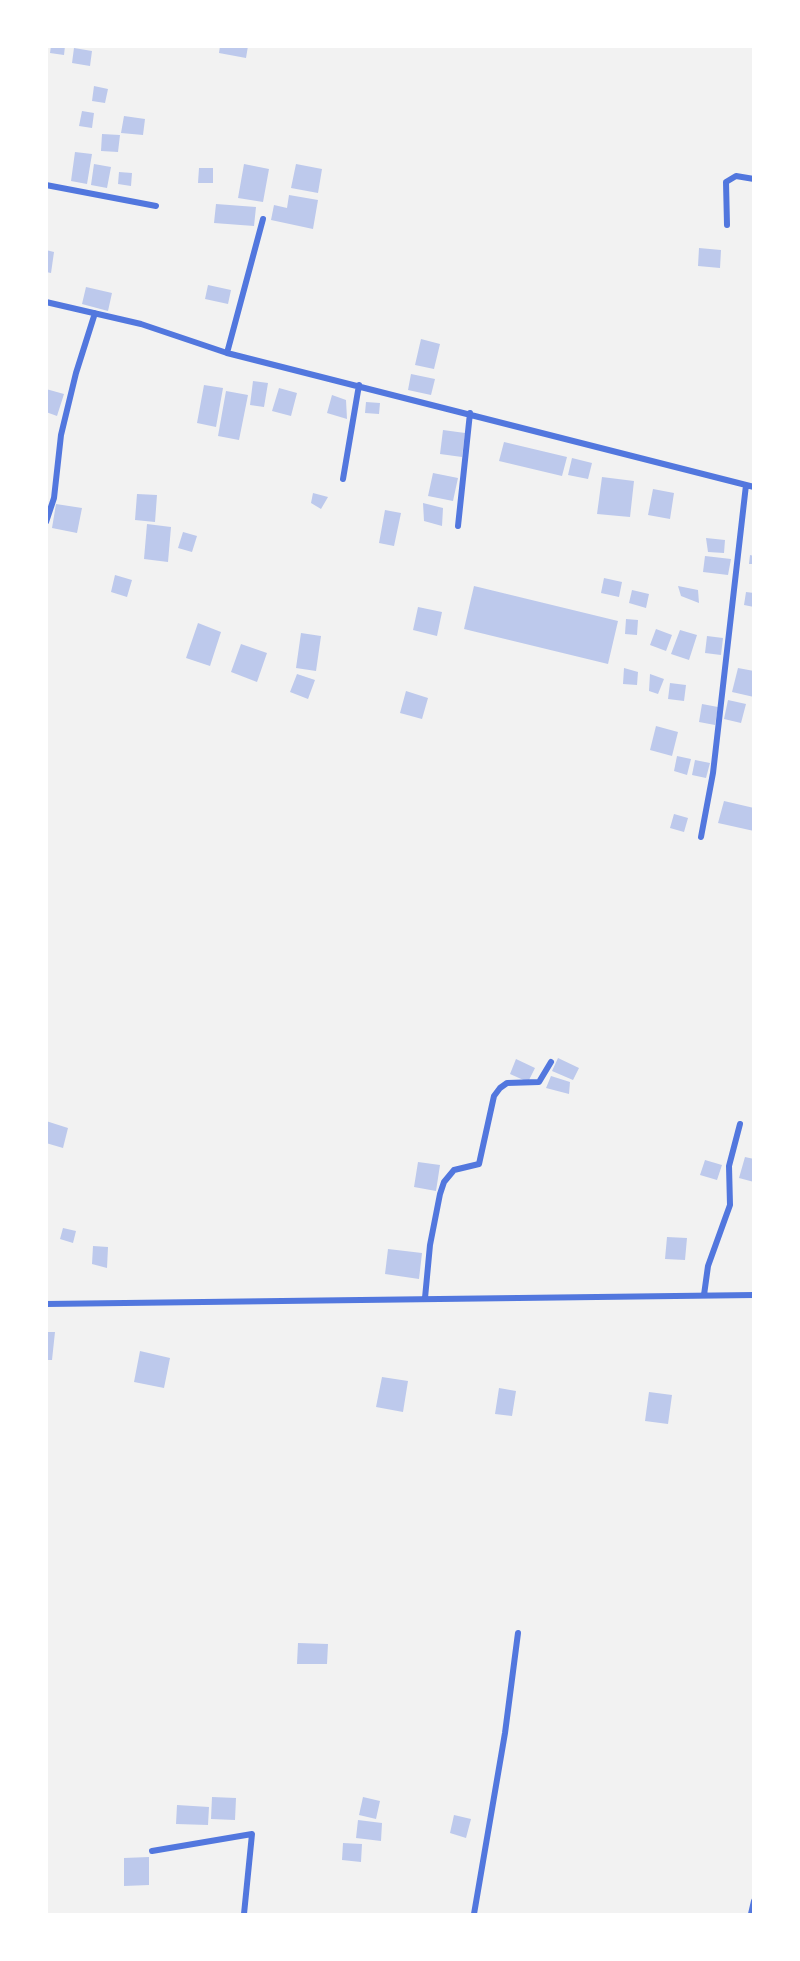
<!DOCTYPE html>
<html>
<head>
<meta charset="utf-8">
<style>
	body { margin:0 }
	#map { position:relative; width:800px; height:1961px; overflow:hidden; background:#f2f2f2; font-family:Literata,serif }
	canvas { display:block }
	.frame { position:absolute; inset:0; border:48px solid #fff; pointer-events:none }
</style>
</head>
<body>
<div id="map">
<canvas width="800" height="1961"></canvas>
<div class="frame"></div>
</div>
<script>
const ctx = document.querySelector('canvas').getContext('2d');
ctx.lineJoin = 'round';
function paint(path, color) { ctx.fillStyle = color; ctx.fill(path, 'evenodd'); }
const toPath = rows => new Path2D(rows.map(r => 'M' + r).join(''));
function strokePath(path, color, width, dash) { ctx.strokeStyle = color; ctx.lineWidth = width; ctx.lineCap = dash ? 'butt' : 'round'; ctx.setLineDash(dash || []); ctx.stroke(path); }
paint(toPath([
	[51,46,65,46,64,55,50,53],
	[220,46,248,46,246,58,219,53],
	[74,48,92,51,90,66,72,63],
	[94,86,108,89,105,103,92,101],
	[82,111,94,113,92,128,79,126],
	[124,116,145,119,143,135,121,133],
	[102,134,120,135,118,152,101,151],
	[75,152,92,154,87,184,71,181],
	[94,164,111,167,107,188,91,185],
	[244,164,269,169,263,202,238,198],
	[296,164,322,169,318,193,291,188],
	[199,168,213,168,213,183,198,183],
	[119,172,132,173,131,186,118,184],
	[289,195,318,200,313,229,271,220,274,205,287,208],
	[216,204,256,207,254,226,214,223],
	[699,248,721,250,720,268,698,266],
	[46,250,54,252,51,273,46,272],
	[208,285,231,290,228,304,205,299],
	[86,287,112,293,108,311,82,304],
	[421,339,440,344,434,369,415,365],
	[411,374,435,379,431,395,408,390],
	[253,381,268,383,264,407,250,405],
	[204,385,223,388,216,427,197,423],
	[279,388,297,393,291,416,272,411],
	[46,389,64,394,57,416,46,412],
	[226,391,248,395,239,440,218,436],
	[332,395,346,400,347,419,327,413],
	[366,402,380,403,379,414,365,413],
	[443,430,465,433,462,457,440,454],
	[504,442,567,457,562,476,499,461],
	[572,458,592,463,588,479,568,475],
	[433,473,458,478,453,501,428,496],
	[602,477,634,481,630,517,597,514],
	[653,489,674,493,670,519,648,515],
	[313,493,328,497,321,509,311,503],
	[137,494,157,495,155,522,135,520],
	[423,503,443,508,442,526,424,521],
	[56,504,82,508,77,533,52,528],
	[385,510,401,513,394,546,379,543],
	[147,524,171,527,168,562,144,559],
	[183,532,197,536,192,552,178,548],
	[706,538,725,540,724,553,708,552],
	[750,555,754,556,754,564,749,564],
	[705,556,731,559,728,575,703,572],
	[115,575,132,580,127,597,111,592],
	[604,578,622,582,619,597,601,593],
	[474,586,618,621,608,664,464,629],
	[678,586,698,590,699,603,681,596],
	[632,590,649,594,646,608,629,603],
	[746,592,754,593,754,607,744,605],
	[418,607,442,612,437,636,413,630],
	[626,619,638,620,637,635,625,634],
	[198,623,221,632,210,666,186,658],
	[656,629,672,635,666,651,650,645],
	[680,630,697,635,689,660,671,654],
	[301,633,321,636,316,671,296,668],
	[707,636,723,638,721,655,705,653],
	[241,644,267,653,257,682,231,672],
	[624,668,638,672,637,685,623,684],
	[738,668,754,671,754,697,732,692],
	[297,674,315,680,308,699,290,692],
	[650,674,664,679,658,694,649,691],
	[670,683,686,685,684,701,668,699],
	[406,691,428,698,422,719,400,713],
	[728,700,746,704,741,723,724,719],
	[702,704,718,707,715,725,699,722],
	[656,726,678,732,672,756,650,750],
	[677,756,691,759,687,775,674,771],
	[695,760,710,763,706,778,692,775],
	[724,801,754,808,754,831,718,823],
	[674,814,688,818,684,832,670,828],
	[558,1058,579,1068,573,1080,552,1071],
	[516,1059,535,1068,528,1082,510,1074],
	[551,1076,570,1082,569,1094,546,1088],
	[46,1121,68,1128,63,1148,46,1143],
	[745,1157,754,1159,754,1182,739,1178],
	[705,1160,722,1165,717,1180,700,1175],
	[418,1162,440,1165,436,1191,414,1187],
	[63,1228,76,1231,73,1243,60,1239],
	[667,1237,687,1238,685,1260,665,1259],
	[93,1246,108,1247,107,1268,92,1264],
	[388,1249,422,1253,419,1279,385,1274],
	[46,1332,55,1332,52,1360,46,1360],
	[140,1351,170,1358,164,1388,134,1382],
	[382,1377,408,1381,403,1412,376,1407],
	[499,1388,516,1391,512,1416,495,1414],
	[649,1392,672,1395,668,1424,645,1421],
	[298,1643,328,1644,327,1664,297,1664],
	[212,1797,236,1798,235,1820,211,1819],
	[363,1797,380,1801,376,1819,359,1815],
	[177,1805,209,1807,208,1825,176,1824],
	[454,1815,471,1819,466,1838,450,1833],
	[358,1820,382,1823,381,1841,356,1838],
	[343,1843,362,1844,361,1862,342,1860],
	[149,1857,149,1885,124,1886,124,1858]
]), '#bdc9ec');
strokePath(toPath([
	[46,185,156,206],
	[727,225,726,182,736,176,754,179],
	[46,302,141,324,227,353,754,487],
	[227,353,263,219],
	[343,479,359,385],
	[46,522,54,498,61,435,76,373,95,313],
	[458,526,470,413],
	[701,837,713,773,746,485],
	[704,1295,708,1266,730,1205,729,1166,740,1124],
	[425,1298,430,1245,440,1194,444,1182,454,1170,479,1164,494,1096,500,1088,507,1083,539,1082,551,1062],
	[46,1304,754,1295],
	[152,1851,252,1834,244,1914],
	[474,1914,505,1733,518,1633],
	[751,1914,754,1901]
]), '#5277de', 6);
</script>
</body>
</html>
